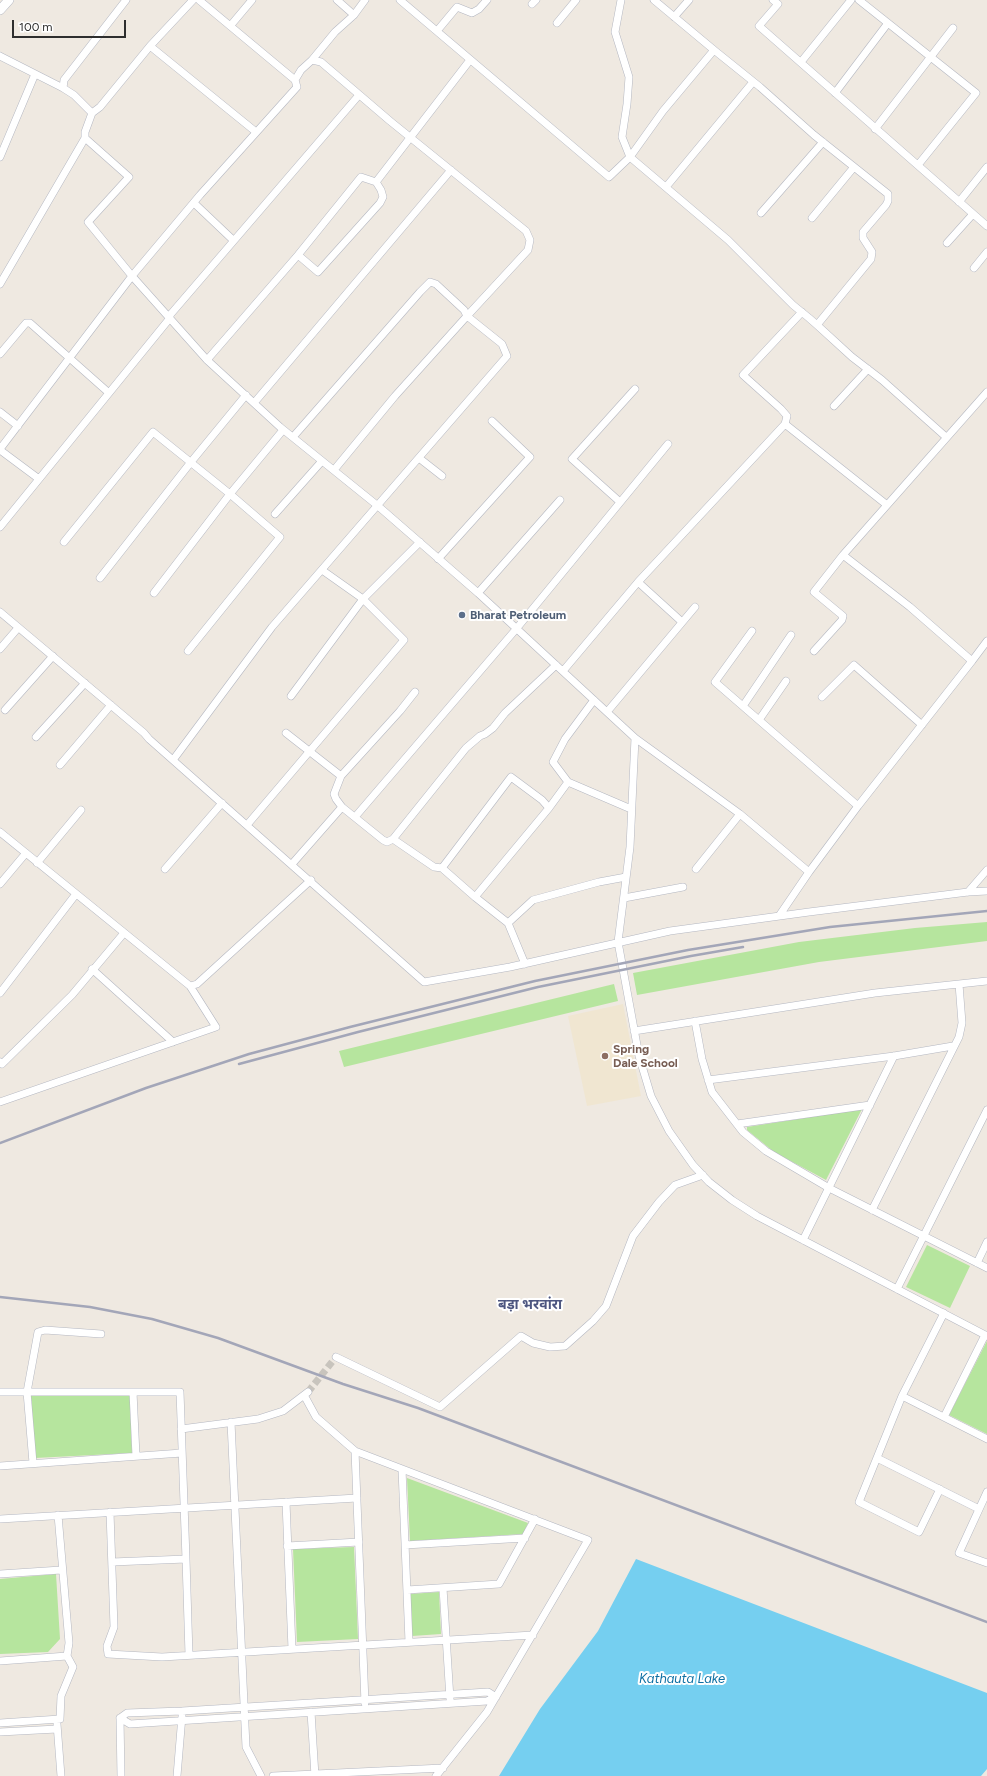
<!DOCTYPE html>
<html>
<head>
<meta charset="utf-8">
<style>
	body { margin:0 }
	#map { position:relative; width:987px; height:1776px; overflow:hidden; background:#efe9e1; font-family:Figtree,sans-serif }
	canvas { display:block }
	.scale { position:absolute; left:12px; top:20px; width:114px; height:18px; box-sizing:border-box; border:2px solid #2e2e2e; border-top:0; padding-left:5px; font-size:12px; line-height:14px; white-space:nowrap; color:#2e2e2e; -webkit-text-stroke:3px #fff; paint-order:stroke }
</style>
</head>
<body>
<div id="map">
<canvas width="987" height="1776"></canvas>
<div class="scale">100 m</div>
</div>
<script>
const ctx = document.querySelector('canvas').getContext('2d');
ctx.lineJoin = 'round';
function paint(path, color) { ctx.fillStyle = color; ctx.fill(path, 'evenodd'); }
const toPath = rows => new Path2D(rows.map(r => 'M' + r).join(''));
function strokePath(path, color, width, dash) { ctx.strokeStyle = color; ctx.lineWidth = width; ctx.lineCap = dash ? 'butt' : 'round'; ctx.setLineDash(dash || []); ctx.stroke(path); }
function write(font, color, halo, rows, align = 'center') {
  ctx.font = font + ' Figtree,"Noto Sans Devanagari",sans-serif'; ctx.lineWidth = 4; ctx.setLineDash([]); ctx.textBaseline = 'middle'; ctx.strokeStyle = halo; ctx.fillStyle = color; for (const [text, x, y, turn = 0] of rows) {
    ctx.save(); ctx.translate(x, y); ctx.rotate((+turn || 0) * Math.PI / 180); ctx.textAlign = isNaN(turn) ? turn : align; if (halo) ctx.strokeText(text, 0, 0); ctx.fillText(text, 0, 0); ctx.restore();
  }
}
paint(toPath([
	[623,1004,641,1096,587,1106,568,1016]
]), '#f0e6d1');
paint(toPath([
	[987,922,987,941,819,962,637,995,633,973,799,942,915,928],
	[614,984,618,1001,344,1067,339,1051],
	[862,1109,826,1180,774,1152,747,1130,747,1127],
	[927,1245,970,1266,950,1308,906,1287],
	[987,1341,987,1434,949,1415],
	[31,1396,130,1396,132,1453,35,1458],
	[407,1478,528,1523,523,1534,410,1541],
	[354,1547,358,1639,297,1642,293,1549],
	[56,1574,60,1639,48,1652,0,1654,0,1579],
	[439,1592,441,1634,412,1636,410,1594]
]), '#b6e59e');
paint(toPath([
	[636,1559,987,1693,987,1769,981,1776,499,1776,540,1709,598,1631]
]), '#75cff0');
strokePath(toPath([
	[308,1392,336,1357]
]), '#c8c4bd', 7, [7, 3.5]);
const minor = toPath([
	[337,0,354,15],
	[400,0,609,177,630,157,622,137,627,104,629,77,615,32,621,0],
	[654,0,714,50],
	[773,0,778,4,759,26,987,226],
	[859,0,976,93,918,165],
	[532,4,536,0],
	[674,17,689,0],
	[557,23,576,0],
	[231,25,252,0],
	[437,31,457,7,472,13,479,9,487,0],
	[150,46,256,132],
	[0,56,63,88,74,95,92,113],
	[312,60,335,32,354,15,365,0],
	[801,62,851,0],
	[63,88,64,80,126,0],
	[835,93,888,23],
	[875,129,953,28],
	[85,138,129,177,88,222,132,276,207,360,280,427,378,506,478,593,635,738,630,847,618,942,639,1056,651,1096,669,1131,693,1165,709,1182,732,1200,757,1216,987,1336],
	[0,157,35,74],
	[666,187,753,82],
	[959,202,987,167],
	[194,203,233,240],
	[761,213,823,142],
	[812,218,854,167],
	[947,243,973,214],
	[298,255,318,272,380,203,383,197,381,190,376,182],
	[974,268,987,252],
	[0,284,85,138,85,132,92,113,100,107,150,46,193,0],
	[817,325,871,259,872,252,863,238,863,232,886,205,888,201,888,194,814,135,760,87,714,50,663,111,630,157,728,240,793,305,809,318,817,325,852,357,882,380,946,437],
	[0,354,26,323,30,323,109,393],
	[207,360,298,255,361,177,376,182,470,60],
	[254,403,451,170],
	[834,406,868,369],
	[0,412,18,426],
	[785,424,887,505],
	[293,437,420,292,430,282,436,284,464,310,467,316,395,396,334,470],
	[0,449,132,276,200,195,297,87,295,80,199,0],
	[0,450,39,479],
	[419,458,442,476],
	[620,502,572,459,635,389],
	[275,514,322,461],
	[0,527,170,318,170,315,359,95],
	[64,542,153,432,230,494,280,537,188,651],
	[438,559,530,457,492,421],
	[100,578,191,462,246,395],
	[638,582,682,622],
	[154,593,230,494,283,430],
	[478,593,560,500],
	[0,612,144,733,149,739,424,982,510,967,670,931,809,912,968,892,987,891],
	[752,631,715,682,858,806],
	[0,649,18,628],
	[814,651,842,620,843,616,814,592,843,555],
	[972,661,987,641],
	[556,665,505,713,493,728,485,734,480,736,466,748,393,839,434,867,442,868,511,777,542,800,549,808,475,897,508,923,533,900,599,882,626,877],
	[563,671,638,582,785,424,787,416,781,409,743,375,802,312],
	[291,696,363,599,420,542],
	[822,697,854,665,922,725],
	[594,700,565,739,553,762,568,782,631,809],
	[743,706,791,635],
	[5,710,53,656],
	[607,712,695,607],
	[759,720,786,681],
	[286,733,341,776,400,711,415,692],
	[36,737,85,683],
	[635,738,740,814,809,872],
	[173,760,272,627,507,356,502,344,467,316,528,250,530,240,526,231,390,121,321,62,312,60,301,70,295,80],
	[60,765,111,705],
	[341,776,334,794,336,799,342,807],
	[549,808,568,782],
	[355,817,517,628,668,444],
	[247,825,404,640,363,599,322,570],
	[0,832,190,986,197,984,311,880],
	[37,863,81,810],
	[292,864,342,807,383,840,387,842,393,839],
	[442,868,475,897],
	[165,869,222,803],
	[696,869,740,814],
	[0,884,26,853],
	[968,892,987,870],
	[624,898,683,887],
	[779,916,809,872,858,806,972,661,910,607,843,555,987,392],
	[508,923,525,964],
	[92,969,173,1042],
	[0,993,76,894],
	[695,1021,702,1059,712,1092,743,1132,766,1151,829,1188,987,1268],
	[634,1031,875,993,987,981],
	[0,1062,2,1064,72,995,124,933],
	[708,1080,894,1056,953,1046],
	[0,1102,216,1027,190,986],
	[737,1124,870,1105],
	[872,1210,959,1037,962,1023,959,984],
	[803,1240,894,1056],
	[977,1263,987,1242],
	[897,1289,987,1110],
	[336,1357,440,1407,521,1336,533,1343,550,1347,565,1346,593,1321,606,1306,633,1236,659,1202,675,1185,703,1175],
	[0,1392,180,1392,186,1559],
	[133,1392,136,1456],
	[304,1395,316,1417,355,1451,588,1540,487,1712,436,1776],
	[902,1396,987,1439],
	[944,1417,985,1335],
	[231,1422,246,1747,261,1776],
	[181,1429,258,1419,283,1411,308,1392],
	[355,1451,365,1703],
	[877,1458,979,1509],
	[33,1463,27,1392,38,1332,45,1330,101,1334],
	[0,1466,182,1453],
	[402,1469,409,1642],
	[940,1489,919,1532,859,1502,902,1396,944,1313],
	[987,1492,959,1553,987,1563],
	[286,1502,292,1649],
	[110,1512,114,1627,107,1646,108,1654,162,1657,533,1635],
	[0,1519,357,1498],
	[405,1545,525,1538],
	[287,1546,359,1542],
	[112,1562,186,1559,189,1655],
	[0,1574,61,1570],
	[443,1588,450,1699],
	[407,1590,499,1584,535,1519],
	[0,1661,67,1656],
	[311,1712,315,1776],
	[120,1718,130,1724,487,1701,496,1697],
	[120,1718,127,1713,182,1711,488,1692,496,1697],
	[120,1718,121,1776],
	[0,1723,60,1719,61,1696,73,1667,67,1656,69,1643,58,1515],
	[57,1724,61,1776],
	[0,1732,57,1729],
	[177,1776,182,1716],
	[273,1776,443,1768]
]);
const tertiary = toPath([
	[0,10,9,0]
]);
strokePath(minor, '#b4b7c1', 8);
strokePath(tertiary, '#b4b7c1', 10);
strokePath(minor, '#fff', 7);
strokePath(tertiary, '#fff', 9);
strokePath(toPath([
	[239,1064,358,1032,538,987,691,956,743,947],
	[0,1143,146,1088,249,1054,350,1027,535,981,688,950,830,927,987,911],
	[0,1297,90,1307,152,1319,218,1338,343,1384,418,1408,987,1622]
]), '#a3a6b8', 2.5);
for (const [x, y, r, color] of [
	[462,615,4,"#5c6f8a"],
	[605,1056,4,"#8d6e63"]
]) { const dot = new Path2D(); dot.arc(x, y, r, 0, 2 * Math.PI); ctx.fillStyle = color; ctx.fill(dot); strokePath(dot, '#fff', 1.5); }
write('bold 12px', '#4e5e75', '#fff', [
	["Bharat Petroleum",470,615]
], 'left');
write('bold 12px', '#785e54', '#fff', [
	["Spring",613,1049],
	["Dale School",613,1063]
], 'left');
write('italic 13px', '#0d6fa3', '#fff', [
	["Kathauta Lake",682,1679]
]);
write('bold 14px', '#4d5680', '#fff', [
	["बड़ा भरवांरा",530,1305]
]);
</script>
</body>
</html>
